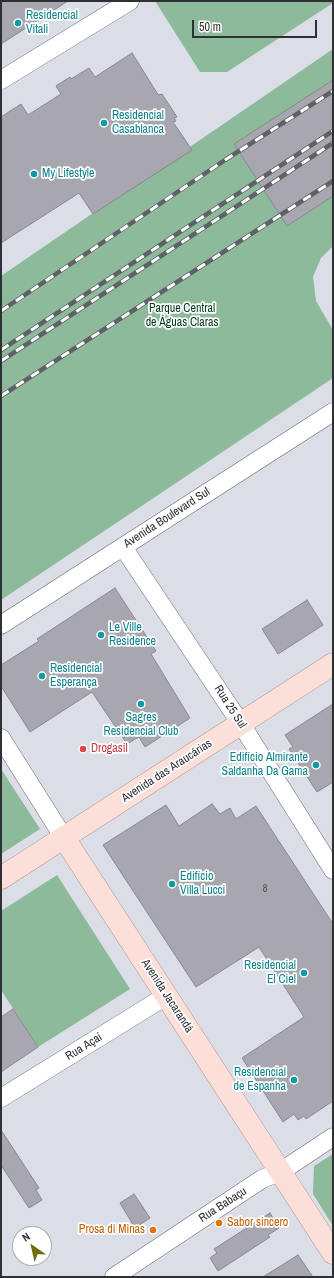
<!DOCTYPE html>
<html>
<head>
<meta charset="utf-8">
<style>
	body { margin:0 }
	#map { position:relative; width:334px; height:1278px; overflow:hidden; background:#dbdee7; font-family:"Archivo Narrow",sans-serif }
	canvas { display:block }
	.frame { position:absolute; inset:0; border:2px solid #2f3034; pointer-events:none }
	.north { position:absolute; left:12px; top:1226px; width:40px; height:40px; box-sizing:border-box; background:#fff; border:1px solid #acacae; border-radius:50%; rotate:326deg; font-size:11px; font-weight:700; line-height:16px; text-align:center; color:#2f3034 }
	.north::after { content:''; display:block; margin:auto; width:14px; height:18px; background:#6e6c0c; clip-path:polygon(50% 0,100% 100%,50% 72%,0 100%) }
	.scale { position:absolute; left:192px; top:20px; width:125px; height:18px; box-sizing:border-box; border:2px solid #2f3034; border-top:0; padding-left:5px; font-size:12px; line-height:14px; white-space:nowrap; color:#2f3034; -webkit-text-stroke:3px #fff; paint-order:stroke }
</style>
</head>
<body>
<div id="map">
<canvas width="334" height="1278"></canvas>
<div class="frame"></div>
<div class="north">N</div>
<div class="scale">50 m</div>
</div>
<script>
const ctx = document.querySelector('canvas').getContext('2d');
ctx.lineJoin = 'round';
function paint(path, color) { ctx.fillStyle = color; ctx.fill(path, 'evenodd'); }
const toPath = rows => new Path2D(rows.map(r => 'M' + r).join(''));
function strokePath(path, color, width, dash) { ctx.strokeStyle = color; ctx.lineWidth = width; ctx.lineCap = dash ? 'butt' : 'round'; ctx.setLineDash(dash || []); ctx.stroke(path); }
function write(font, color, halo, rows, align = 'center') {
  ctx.font = font + ' "Archivo Narrow",sans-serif'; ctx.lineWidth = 3.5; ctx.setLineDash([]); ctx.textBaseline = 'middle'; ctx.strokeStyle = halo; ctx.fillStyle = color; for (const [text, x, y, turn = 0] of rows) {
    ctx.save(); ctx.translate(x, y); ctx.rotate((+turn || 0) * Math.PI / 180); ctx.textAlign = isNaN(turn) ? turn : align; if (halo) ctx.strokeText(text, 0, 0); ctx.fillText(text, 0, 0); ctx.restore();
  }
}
paint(toPath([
	[155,1,333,1,333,3,227,72,200,72],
	[333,49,333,246,321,258,313,277,316,301,333,330,333,378,1,600,1,276],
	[1,769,40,829,1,854],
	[57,875,130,989,38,1047,1,990,1,911],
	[333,1154,333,1226,313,1194,314,1166]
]), '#8cba9a');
const building = toPath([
	[1,1,68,1,1,44,1,1],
	[132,53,157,93,159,95,162,94,177,117,174,118,176,121,173,122,192,150,93,214,79,193,1,243,1,117,21,104,28,115,61,94,56,86,70,77,71,79,89,68,95,77,132,53],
	[333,80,333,196,287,226,234,144,333,80],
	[115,588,156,651,151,654,190,718,145,747,139,737,127,744,92,692,30,732,1,686,1,665,39,641,37,639,115,588],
	[307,600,323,625,278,654,262,629,307,600],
	[333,704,333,782,317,792,289,749,293,747,285,735,333,704],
	[212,804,220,814,230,808,236,819,256,806,333,924,333,1101,306,1119,304,1116,298,1120,294,1114,283,1122,242,1058,304,1017,259,947,196,987,103,845,166,805,179,826,212,804],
	[13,1009,38,1047,1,1072,1,1017,13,1009],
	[1,1130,39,1188,36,1190,42,1200,29,1208,1,1165,1,1130],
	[134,1194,150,1218,135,1228,120,1203,134,1194],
	[270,1213,279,1228,268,1235,270,1237,218,1271,210,1258,217,1253,214,1249,270,1213],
	[298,1255,313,1277,263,1277,298,1255]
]);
paint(building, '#a8a6af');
strokePath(building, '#898890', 1);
const minor = toPath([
	[1,80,130,1],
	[123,547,241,724,333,870],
	[1,625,333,412],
	[1,738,64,838],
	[1,1098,166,996],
	[114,1277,262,1179,280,1172,333,1137]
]);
const major = toPath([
	[64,838,333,1253],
	[1,878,333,664]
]);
strokePath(minor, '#6b6e76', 19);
strokePath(major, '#b4938f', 23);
strokePath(minor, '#fff', 18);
strokePath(major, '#fddfd9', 22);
const rail = toPath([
	[1,311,225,160,333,91],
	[1,350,333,131],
	[1,361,333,143],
	[1,396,333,181]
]);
strokePath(rail, '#5f6166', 4.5);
strokePath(rail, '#fff', 3, [9]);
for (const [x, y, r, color] of [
	[18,23,4,"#0f9aa8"],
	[104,123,4,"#0f9aa8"],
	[34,174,4,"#0f9aa8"],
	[101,635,4,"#0f9aa8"],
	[42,676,4,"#0f9aa8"],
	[141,704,4,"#0f9aa8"],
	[83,749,4,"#e0444e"],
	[316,765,4,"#0f9aa8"],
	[172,884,4,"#0f9aa8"],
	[304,973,4,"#0f9aa8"],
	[294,1080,4,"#0f9aa8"],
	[219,1223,4,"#e8710a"],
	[153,1230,4,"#e8710a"]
]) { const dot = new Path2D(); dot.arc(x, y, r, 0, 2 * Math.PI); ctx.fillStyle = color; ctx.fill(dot); strokePath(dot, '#fff', 1.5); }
write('10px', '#4d4e53', null, [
	["8",265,889]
]);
write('12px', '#0d838f', '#fff', [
	["Residencial",26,16],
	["Vitali",26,30],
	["Residencial",112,116],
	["Casablanca",112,130],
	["My Lifestyle",42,174],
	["Le Ville",109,628],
	["Residence",109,642],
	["Residencial",50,669],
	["Esperança",50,683],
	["Sagres",141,718,"center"],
	["Residencial Club",141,732,"center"],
	["Edifício Almirante",308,758,"right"],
	["Saldanha Da Gama",308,772,"right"],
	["Edifício",180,877],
	["Villa Lucci",180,891],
	["Residencial",296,966,"right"],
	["El Ciel",296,980,"right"],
	["Residencial",286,1073,"right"],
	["de Espanha",286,1087,"right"]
], 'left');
write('12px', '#023a1d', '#fff', [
	["Parque Central",182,309],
	["de Águas Claras",182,323]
]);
write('12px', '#2f3034', '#fff', [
	["Avenida Boulevard Sul",167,518,-33],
	["Rua 25 Sul",230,707,57],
	["Avenida das Araucárias",167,771,-33],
	["Avenida Jacarandá",167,996,57],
	["Rua Açaí",84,1047,-32],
	["Rua Babaçu",223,1205,-33]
]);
write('12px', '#be3a42', '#fff', [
	["Drogasil",91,749]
], 'left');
write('12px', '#c56008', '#fff', [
	["Sabor sincero",227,1223],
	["Prosa di Minas",145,1230,"right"]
], 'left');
</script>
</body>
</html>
